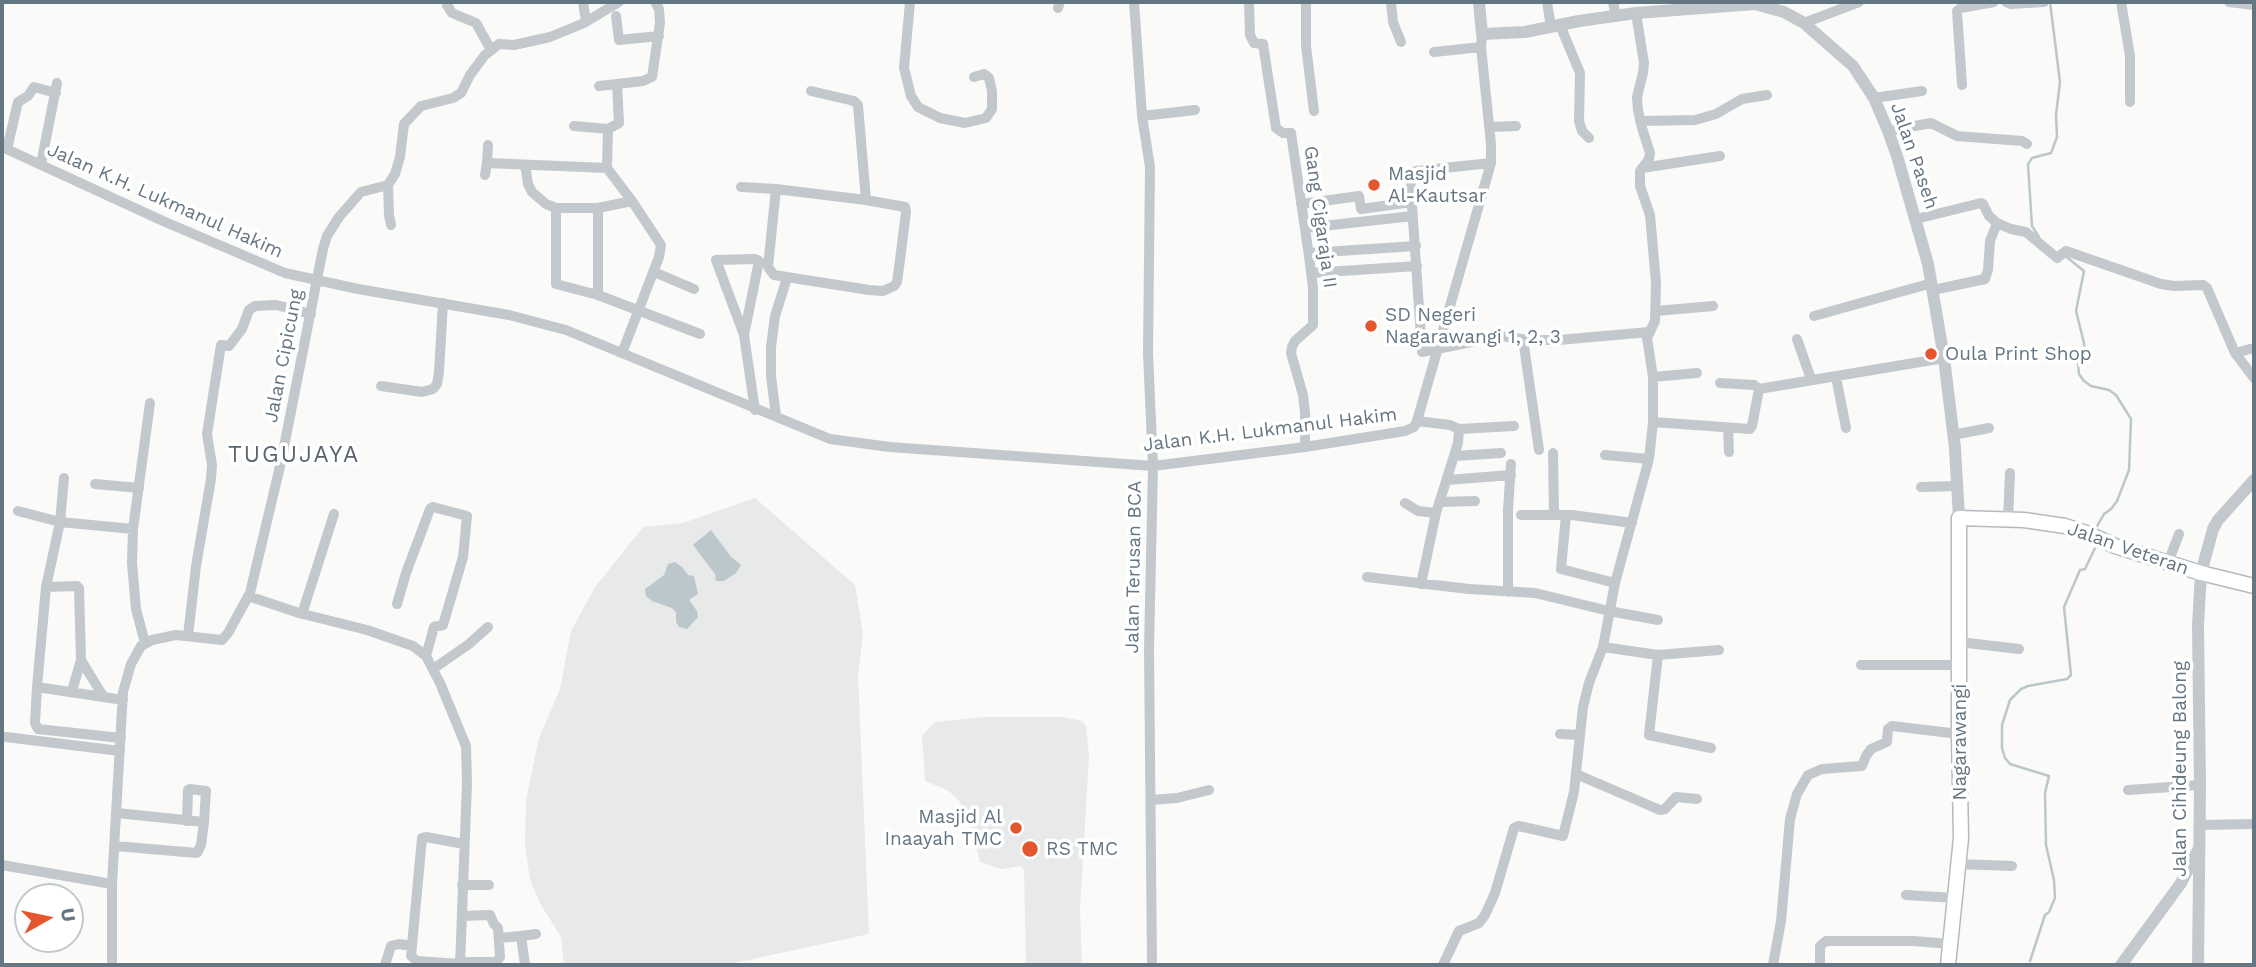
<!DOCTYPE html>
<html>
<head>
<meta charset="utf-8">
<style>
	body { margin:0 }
	#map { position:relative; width:2256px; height:967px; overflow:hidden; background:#fafaf8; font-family:"Work Sans",sans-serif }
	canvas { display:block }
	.frame { position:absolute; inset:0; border:4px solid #657683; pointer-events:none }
	.north { position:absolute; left:14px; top:883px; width:70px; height:70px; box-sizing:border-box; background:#fff; border:2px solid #c1c8cd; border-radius:50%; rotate:81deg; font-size:19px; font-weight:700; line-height:28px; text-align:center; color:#657683 }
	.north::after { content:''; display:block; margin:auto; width:24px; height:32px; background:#e4572e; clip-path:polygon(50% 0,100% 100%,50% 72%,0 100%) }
</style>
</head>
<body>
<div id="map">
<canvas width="2256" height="967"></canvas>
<div class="frame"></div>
<div class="north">U</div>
</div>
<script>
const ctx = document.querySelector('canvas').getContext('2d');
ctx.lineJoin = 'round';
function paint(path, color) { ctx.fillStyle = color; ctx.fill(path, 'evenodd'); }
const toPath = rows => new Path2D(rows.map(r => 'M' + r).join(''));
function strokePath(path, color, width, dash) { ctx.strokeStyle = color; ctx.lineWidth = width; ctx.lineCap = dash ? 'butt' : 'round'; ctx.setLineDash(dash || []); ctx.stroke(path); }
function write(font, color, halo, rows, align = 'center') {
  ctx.font = font + ' "Work Sans",sans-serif'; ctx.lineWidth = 7; ctx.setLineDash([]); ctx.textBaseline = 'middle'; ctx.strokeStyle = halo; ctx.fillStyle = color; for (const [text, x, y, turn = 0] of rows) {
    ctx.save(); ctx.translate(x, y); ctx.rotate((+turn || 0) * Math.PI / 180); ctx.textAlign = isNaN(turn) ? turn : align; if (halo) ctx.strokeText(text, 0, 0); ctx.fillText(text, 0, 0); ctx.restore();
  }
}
paint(toPath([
	[755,498,855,585,863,634,858,676,869,934,725,965,564,965,561,937,541,905,530,880,525,843,526,800,539,738,560,689,571,631,595,587,643,527,683,523],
	[985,717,1063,717,1082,721,1086,726,1089,756,1080,910,1082,965,1026,965,1024,871,1021,866,1001,869,980,862,969,819,959,801,949,791,925,781,922,736,935,722]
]), '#e8e9e9');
paint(toPath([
	[711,530,731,557,741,565,736,573,724,581,716,581,715,574,693,545],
	[675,562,682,567,688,575,694,576,698,594,689,600,697,611,698,617,687,629,679,627,676,622,676,612,672,608,652,601,646,596,645,589,664,575,668,564]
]), '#bbc7cb');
strokePath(toPath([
	[2039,237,2032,226,2028,164,2032,158,2051,153,2057,137,2056,115,2060,82,2050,2],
	[2064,255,2084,271,2076,311,2084,343,2085,356,2078,363,2079,374,2084,381,2091,386,2109,390,2116,395,2131,419,2129,470,2117,501,2111,509,2104,514,2096,528],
	[2030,961,2045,915,2049,912,2055,898,2054,880,2046,845,2045,793,2049,776,2010,764,2005,758,2002,748,2002,725,2010,700,2021,689,2028,686,2067,679,2071,675,2064,607,2080,570,2085,569,2097,544]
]), '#bbc7cb', 2.5);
const secondary = toPath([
	[1948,965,1961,838,1959,734,1959,518,2024,520,2065,526,2089,534,2115,546,2201,573,2254,586]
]);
strokePath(secondary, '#b3babf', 17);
strokePath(toPath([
	[583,2,586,22],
	[910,2,904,68,911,96,918,107,940,118,965,123,986,118,992,109,992,91,989,78,984,74,974,77],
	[1134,2,1142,116,1150,167,1148,353,1153,466,1149,649,1152,965],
	[1249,2,1250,35,1254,43,1263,44,1276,128,1283,133,1291,133,1309,256,1313,288,1313,325,1295,341,1292,347,1291,353,1303,395,1305,413,1305,447],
	[1306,2,1306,46,1314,111],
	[1391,2,1393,22,1401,42],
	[1547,2,1551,27],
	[1613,2,1616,17],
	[2006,2,2011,4,2044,2],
	[2121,2,2130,56,2130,102],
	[2229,2,2254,5],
	[447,5,452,13,476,23,491,50],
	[1058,8,1060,2],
	[616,16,619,40,659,36],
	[1804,23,1859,2],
	[1560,25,1580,73,1579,121,1582,131,1589,138],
	[1434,52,1481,47],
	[1962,85,1957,11,1961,8,1994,2],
	[599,86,617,84],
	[811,91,854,101,858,105,866,200],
	[1874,98,1922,91],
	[1142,116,1195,110],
	[1640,121,1695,120,1716,114,1742,99,1767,95],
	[574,126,608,129,607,168,632,201,661,245,659,257,622,353],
	[1490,127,1516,126],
	[608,129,619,123,617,84,643,81,652,77,660,23,659,9,655,2],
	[1888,131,1931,123,1957,136,2022,141,2027,144],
	[2,147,163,221,285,273,358,289,509,315,566,330,830,439,890,447,1153,466,1305,447,1405,431,1414,427,1417,421,1491,163,1491,144,1481,47,1482,34],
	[7,149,18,102,28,96,34,87,56,93],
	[487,163,488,145],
	[1491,163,1416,171,1412,172,1410,176,1422,352,1501,336,1529,340,1559,340,1649,332],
	[41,164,57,83],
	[525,165,528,184,532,192,546,204,556,208],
	[1642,168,1720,156],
	[485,175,487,163,607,168],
	[388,185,389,215,391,225],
	[741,187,776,189,768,267,774,275,869,290,883,291,894,286,897,282,900,260,906,212,905,207,866,200,776,189],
	[632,201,598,208,556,208,556,284,598,295,700,334],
	[1301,204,1359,196,1361,209,1412,202],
	[598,208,598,295],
	[1916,219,1981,203,1983,204,1989,216,1997,223,2011,229,2026,232,2057,258,2066,251,2161,284,2174,286,2203,285,2207,288,2235,353,2254,378],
	[1305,228,1413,216],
	[1309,253,1416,246],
	[654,272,694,289],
	[1311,273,1417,266],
	[1933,290,1985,279,1988,270,1990,241,1997,223],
	[1656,311,1713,306],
	[1814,316,1932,283],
	[744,335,716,260,755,259,759,261,744,335,755,410],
	[1523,339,1539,450],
	[1797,339,1811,379],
	[2235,353,2254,348],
	[1653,377,1697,373],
	[1836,377,1846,428],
	[1720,383,1754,385,1759,389],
	[381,386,422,392,433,389,437,384,439,372,443,303],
	[776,416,771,376,771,347,775,316,787,278],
	[1417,421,1450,425,1459,429,1514,426],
	[1653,422,1750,429,1752,426,1759,389,1944,358],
	[1728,428,1729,452],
	[1953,435,1989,428],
	[1553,453,1554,514],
	[1605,455,1649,459],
	[1455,456,1501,453],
	[1447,480,1511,475],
	[95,484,139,488],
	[1921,487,1957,486],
	[1440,502,1475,501],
	[1405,503,1418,511,1436,513],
	[18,511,60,522,64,478],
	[1521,515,1572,515,1632,523],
	[1566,515,1561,569,1615,583],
	[2008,519,2010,473],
	[2168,563,2179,534],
	[1367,577,1469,589,1535,593,1609,611,1658,620],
	[1421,584,1436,513,1458,443,1459,429],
	[46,587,60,522,133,529],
	[1508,592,1508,510,1511,464],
	[248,596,299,613,367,630,413,646,426,656,440,683,466,746,467,783,460,965],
	[397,604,406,573,430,509,433,507,467,516,463,557,443,625,434,627,426,656],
	[302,614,334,514],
	[188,636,196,566,211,479,212,465,207,434,221,345,229,346,242,329,249,310,255,306,276,305,311,314],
	[1959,642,2019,649],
	[145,643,136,609,132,563,133,529,150,403],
	[1603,647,1658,655,1719,650],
	[1658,655,1649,735,1711,748],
	[1861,665,1960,665],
	[433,669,469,644,488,627],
	[37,687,35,723,38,729,121,738],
	[72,691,81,660],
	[103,696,81,660,79,588,77,586,46,587,37,687,123,700],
	[1560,734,1580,735],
	[6,737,120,751],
	[1576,774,1660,810,1665,809,1676,797,1697,799],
	[2128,790,2200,785],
	[1151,800,1177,798,1209,790],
	[187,821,188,790,190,789,206,791,204,822],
	[2200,825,2254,824],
	[115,846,197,853,201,845,204,822,117,813],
	[1958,864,2012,866],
	[2,865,112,884],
	[462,885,489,885],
	[1906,895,1955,898],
	[499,938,521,936],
	[460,962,496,962,500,957,498,928,494,924,490,915,462,916],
	[460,964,417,961,411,956,422,838,426,837,464,844],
	[112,965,112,884,123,692,131,664,141,646,152,640,176,635,222,640,228,633,250,593,281,462,323,249,327,236,339,217,361,192,388,185,395,174,400,157,404,124,421,106,453,98,461,93,470,75,485,55,499,44,514,45,550,37,584,23,619,2],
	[385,965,391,946,399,944,412,946],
	[525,965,521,936,536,934],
	[1443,965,1459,931,1479,923,1485,915,1495,893,1514,828,1519,826,1563,836,1574,792,1583,707,1589,683,1603,647,1615,583,1649,459,1653,422,1653,377,1647,338,1655,321,1656,283,1650,215,1640,186,1640,171,1649,159,1650,153,1642,128,1638,110,1637,97,1643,73,1644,63,1636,13],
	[1773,965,1781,921,1790,819,1797,794,1808,775,1822,769,1862,766,1866,756,1871,749,1887,742,1888,729,1892,726,1959,734],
	[1820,965,1820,946,1826,941,1913,941,1951,944]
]), '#c3c8cc', 10);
strokePath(toPath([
	[1479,2,1482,34,1525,32,1579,21,1636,13,1755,4,1784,12,1804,23,1853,66,1874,98,1888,131,1897,156,1928,264,1944,358,1955,448,1959,518],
	[2121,965,2181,883,2198,850],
	[2198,965,2200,785,2198,625,2201,573,2213,529,2218,520,2254,480]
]), '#c3c8cc', 12);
strokePath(secondary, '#fff', 14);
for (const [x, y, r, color] of [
	[1374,185,7,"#e4572e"],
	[1371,326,7,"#e4572e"],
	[1931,354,7,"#e4572e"],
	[1016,828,7,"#e4572e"],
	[1030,849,9,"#e4572e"]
]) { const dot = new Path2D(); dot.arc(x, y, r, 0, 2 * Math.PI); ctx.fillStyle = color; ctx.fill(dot); strokePath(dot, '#fff', 2.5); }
write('19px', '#657683', '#fff', [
	["Jalan Paseh",1914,156,71],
	["Jalan K.H. Lukmanul Hakim",165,201,24],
	["Gang Cigaraja II",1320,217,82],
	["Jalan Cipicung",284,356,-79],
	["Jalan K.H. Lukmanul Hakim",1270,430,-7],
	["Jalan Veteran",2128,549,19],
	["Jalan Terusan BCA",1134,567,-89],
	["Nagarawangi",1960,742,-90],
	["Jalan Cihideung Balong",2180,769,-90]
]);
write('19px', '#657683', '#fff', [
	["Masjid",1388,174],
	["Al-Kautsar",1388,196],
	["SD Negeri",1385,315],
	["Nagarawangi 1, 2, 3",1385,337],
	["Oula Print Shop",1945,354],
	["Masjid Al",1002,817,"right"],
	["Inaayah TMC",1002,839,"right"],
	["RS TMC",1046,849]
], 'left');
ctx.letterSpacing = '2px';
write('23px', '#57646e', '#fff', [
	["TUGUJAYA",294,455]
]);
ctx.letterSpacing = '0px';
</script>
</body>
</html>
